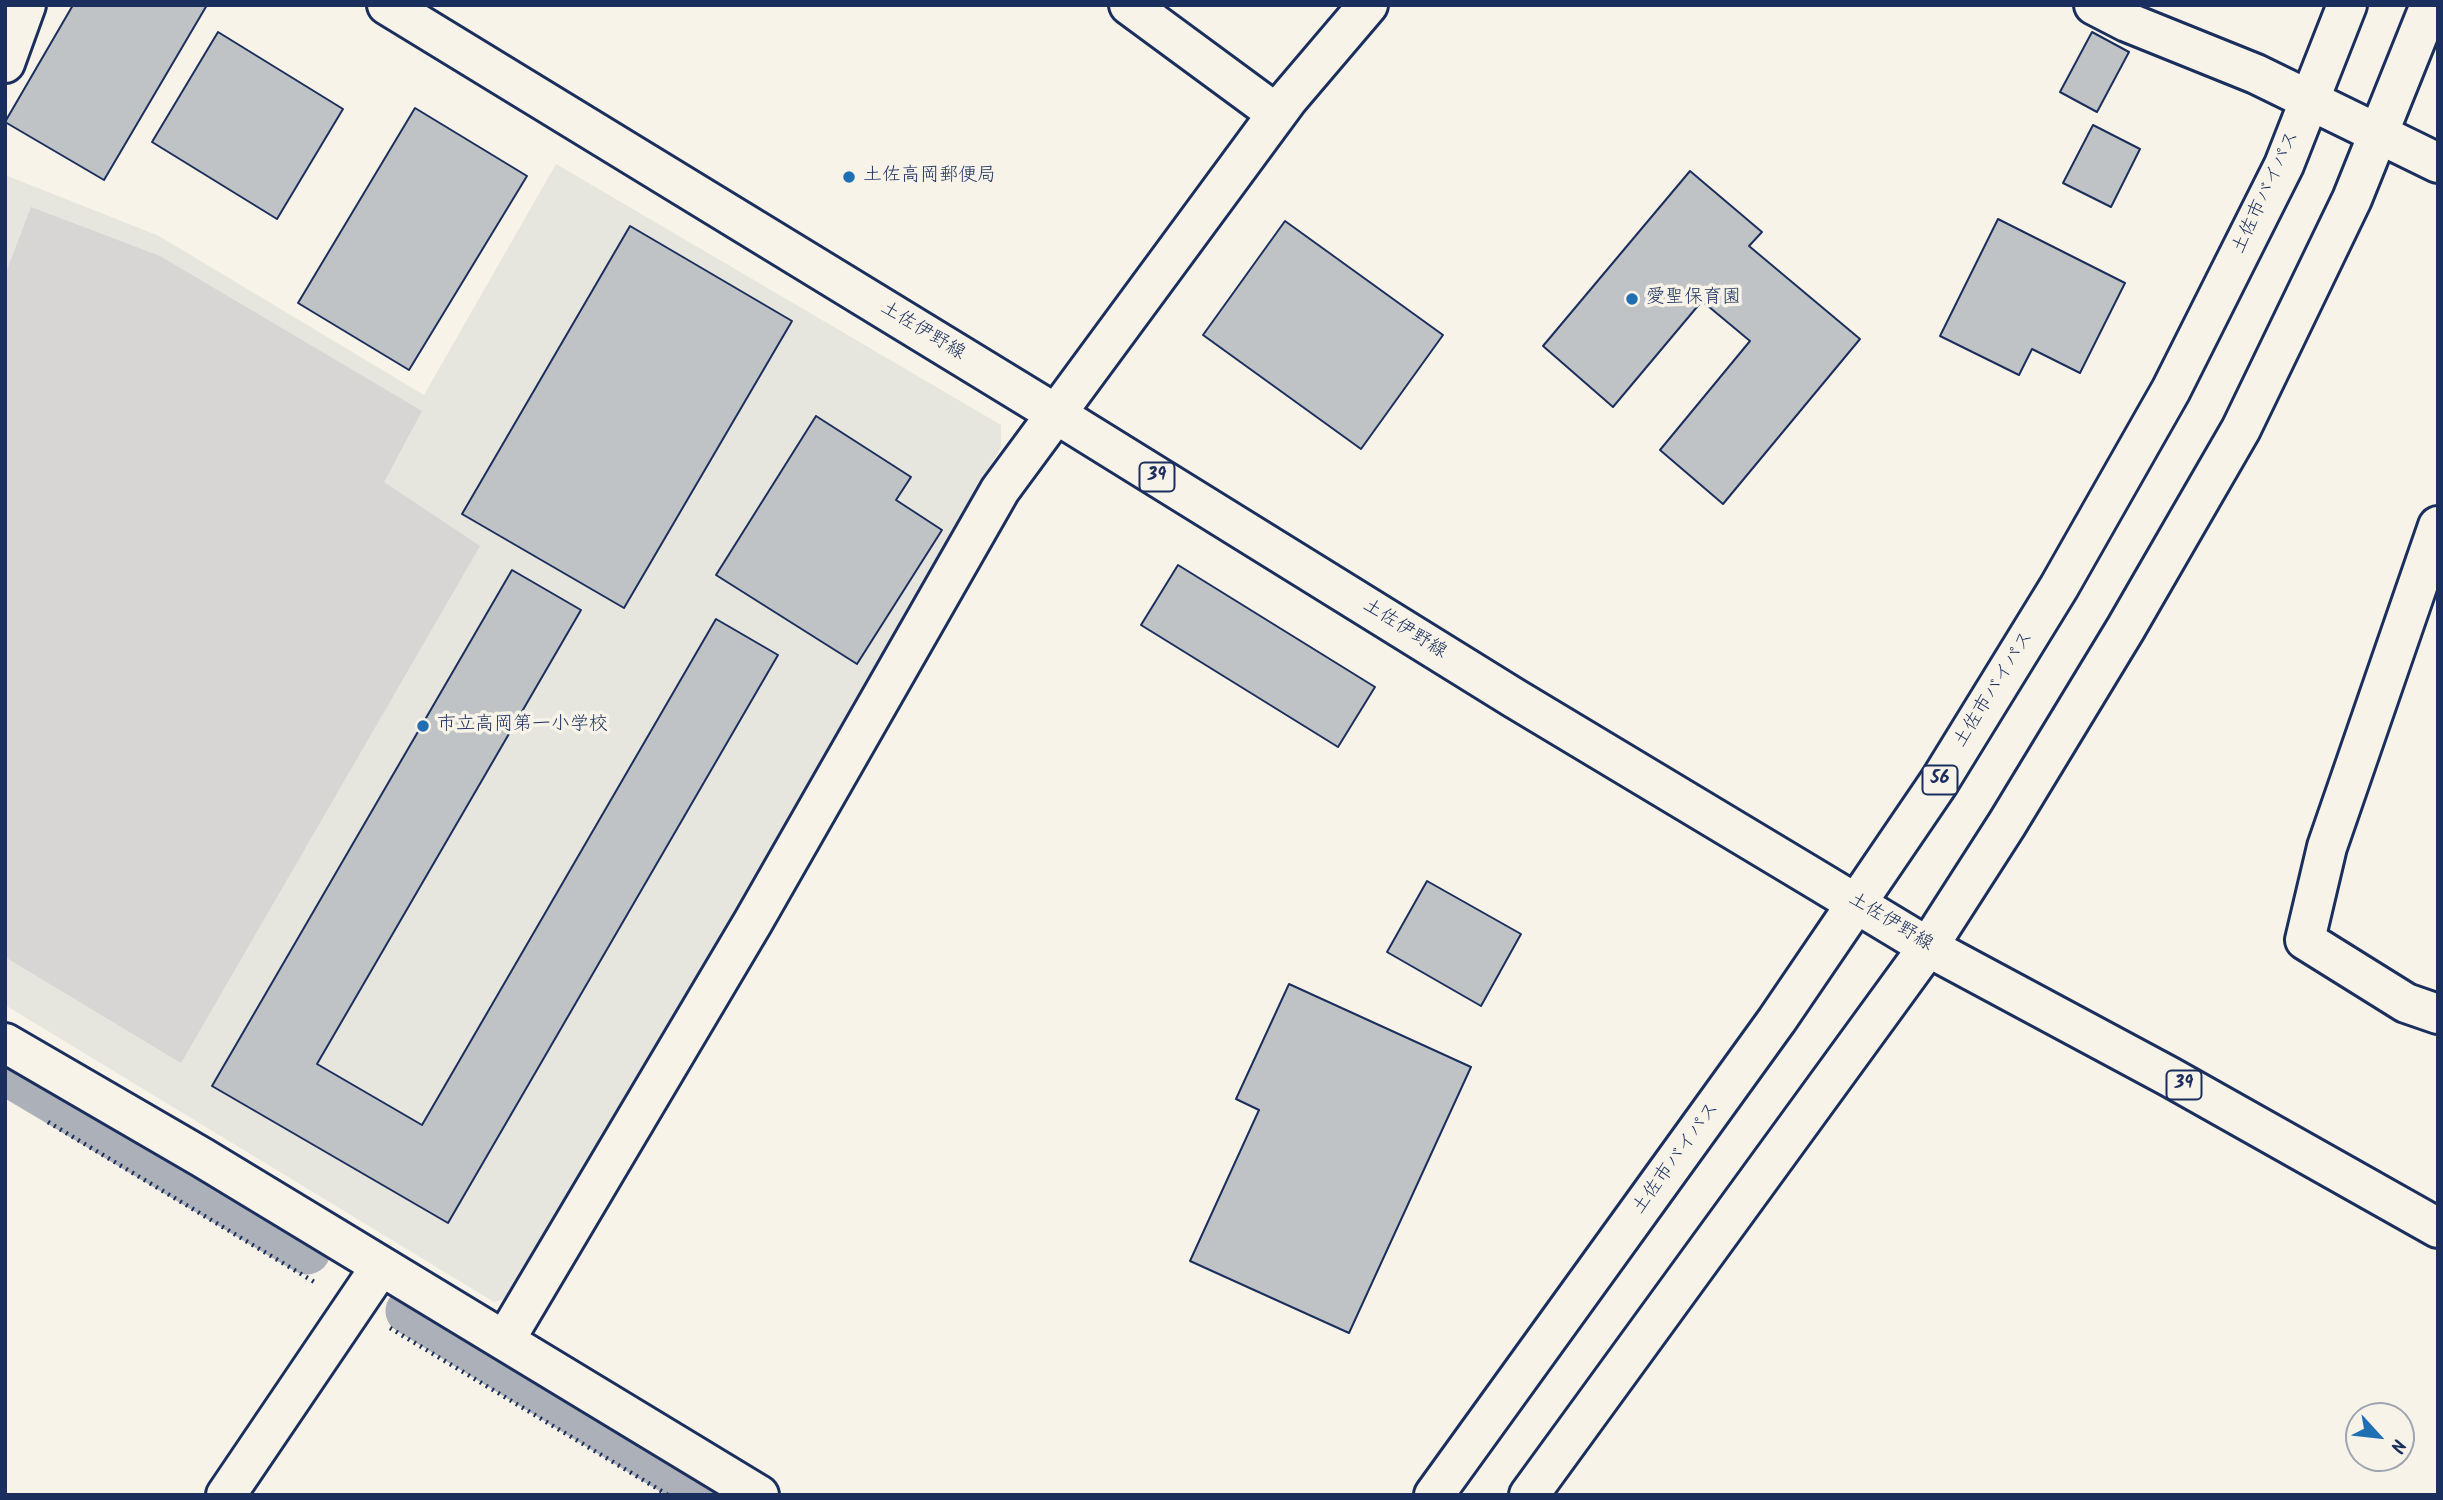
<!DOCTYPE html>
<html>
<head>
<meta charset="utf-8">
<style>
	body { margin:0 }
	#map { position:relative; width:2443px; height:1500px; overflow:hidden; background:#f7f3e8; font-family:Kalam,sans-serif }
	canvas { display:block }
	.frame { position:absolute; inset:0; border:7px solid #1b2f5e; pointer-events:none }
	.north { position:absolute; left:2345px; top:1402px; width:70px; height:70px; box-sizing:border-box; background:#f7f3e8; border:2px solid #9fa5b1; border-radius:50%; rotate:117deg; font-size:19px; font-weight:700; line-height:28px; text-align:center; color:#1b2f5e }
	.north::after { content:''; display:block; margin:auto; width:24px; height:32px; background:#1f6fb2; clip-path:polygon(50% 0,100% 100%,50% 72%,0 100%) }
</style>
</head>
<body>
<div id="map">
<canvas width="2443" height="1500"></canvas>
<div class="frame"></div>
<div class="north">N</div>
</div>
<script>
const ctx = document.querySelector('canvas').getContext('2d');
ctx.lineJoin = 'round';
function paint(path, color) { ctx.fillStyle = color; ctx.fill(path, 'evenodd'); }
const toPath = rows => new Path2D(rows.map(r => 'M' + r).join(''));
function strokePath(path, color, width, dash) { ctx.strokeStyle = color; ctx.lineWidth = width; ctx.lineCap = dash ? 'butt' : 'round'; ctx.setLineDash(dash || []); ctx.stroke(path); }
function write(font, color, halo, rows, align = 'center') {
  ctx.font = font + ' Kalam,"Klee One",sans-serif'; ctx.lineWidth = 7; ctx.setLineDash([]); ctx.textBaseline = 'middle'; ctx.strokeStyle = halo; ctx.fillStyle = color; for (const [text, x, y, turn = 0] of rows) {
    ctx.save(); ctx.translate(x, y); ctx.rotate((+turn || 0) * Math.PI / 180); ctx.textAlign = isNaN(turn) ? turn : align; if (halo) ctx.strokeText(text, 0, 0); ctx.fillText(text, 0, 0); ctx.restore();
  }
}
paint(toPath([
	[556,164,1001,425,1001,447,511,1297,494,1302,5,1005,5,175,159,236,424,395]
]), '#e6e5de');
paint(toPath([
	[31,207,160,256,422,411,384,482,480,546,181,1063,5,957,5,275]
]), '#d7d6d4');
strokePath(toPath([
	[5,1071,307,1251],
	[409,1311,711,1495]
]), '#acb0b9', 47);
const building = toPath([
	[73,5,207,5,104,180,5,122,73,5],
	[218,32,343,109,277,219,152,142,218,32],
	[2092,32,2129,52,2097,112,2060,92,2092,32],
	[415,108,527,176,409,370,298,303,415,108],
	[2093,125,2140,149,2111,207,2063,183,2093,125],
	[1690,171,1762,232,1749,246,1860,339,1723,504,1660,450,1750,341,1702,301,1613,407,1543,346,1690,171],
	[1998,219,2125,283,2080,373,2032,349,2019,375,1940,336,1998,219],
	[1285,221,1443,335,1361,449,1203,335,1285,221],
	[630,226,792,321,624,608,462,514,630,226],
	[816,416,911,477,896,500,942,530,857,664,716,575,816,416],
	[1178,565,1375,687,1338,747,1141,625,1178,565],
	[512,570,581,610,317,1064,422,1125,716,619,778,655,448,1223,212,1086,512,570],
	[1427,881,1521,934,1481,1006,1387,952,1427,881],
	[1289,984,1471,1067,1349,1333,1190,1261,1259,1110,1236,1099,1289,984]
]);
paint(building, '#c0c3c5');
strokePath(building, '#1b2f5e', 2);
const minor = toPath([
	[1129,5,1277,114],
	[2094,5,2127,22,2256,74,2438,163],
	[5,63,26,5],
	[2438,526,2327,847,2305,940,2406,1003,2438,1014],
	[5,1043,203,1158,759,1495],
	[505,1340,753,922,1000,490,1288,99,1368,5],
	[226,1495,381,1266]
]);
const major = toPath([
	[387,5,1056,414,1514,698,1812,877,1928,947,2170,1077,2438,1228]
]);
const highway = toPath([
	[1434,1495,1777,1020,1939,782,2059,587,2171,390,2284,165,2347,5],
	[1529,1495,1928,947,2007,824,2126,628,2241,429,2352,199,2430,5]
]);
strokePath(minor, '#1b2f5e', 44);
strokePath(major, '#1b2f5e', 44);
strokePath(highway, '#1b2f5e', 44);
strokePath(toPath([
	[48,1122,316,1283],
	[390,1328,668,1495]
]), '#1b2f5e', 4.5, [2, 5]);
strokePath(minor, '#f7f3e8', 38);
strokePath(major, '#f7f3e8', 38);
strokePath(highway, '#f7f3e8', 38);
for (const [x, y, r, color] of [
	[849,177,7,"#1f6fb2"],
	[1632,299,7,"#1f6fb2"],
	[423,726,7,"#1f6fb2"]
]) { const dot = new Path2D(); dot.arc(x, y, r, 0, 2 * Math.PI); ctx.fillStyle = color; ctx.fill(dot); strokePath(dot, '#f7f3e8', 2.5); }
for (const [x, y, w] of [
	[1157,477,35],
	[1940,780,35],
	[2184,1085,35]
]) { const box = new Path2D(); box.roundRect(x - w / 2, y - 14.5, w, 29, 5); ctx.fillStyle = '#f7f3e8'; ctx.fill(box); strokePath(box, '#1b2f5e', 2); }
write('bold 18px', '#1b2f5e', null, [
	["39",1157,477],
	["56",1940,780],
	["39",2184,1085]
]);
write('19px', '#1b2f5e', '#f7f3e8', [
	["土佐高岡郵便局",863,177],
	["愛聖保育園",1646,299],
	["市立高岡第一小学校",437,726]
], 'left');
write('19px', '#1b2f5e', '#f7f3e8', [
	["土佐市バイパス",2267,193,-65],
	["土佐伊野線",922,332,31],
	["土佐伊野線",1404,630,32],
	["土佐市バイパス",1995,690,-58],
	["土佐伊野線",1890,923,31],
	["土佐市バイパス",1677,1159,-54]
]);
</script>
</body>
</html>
